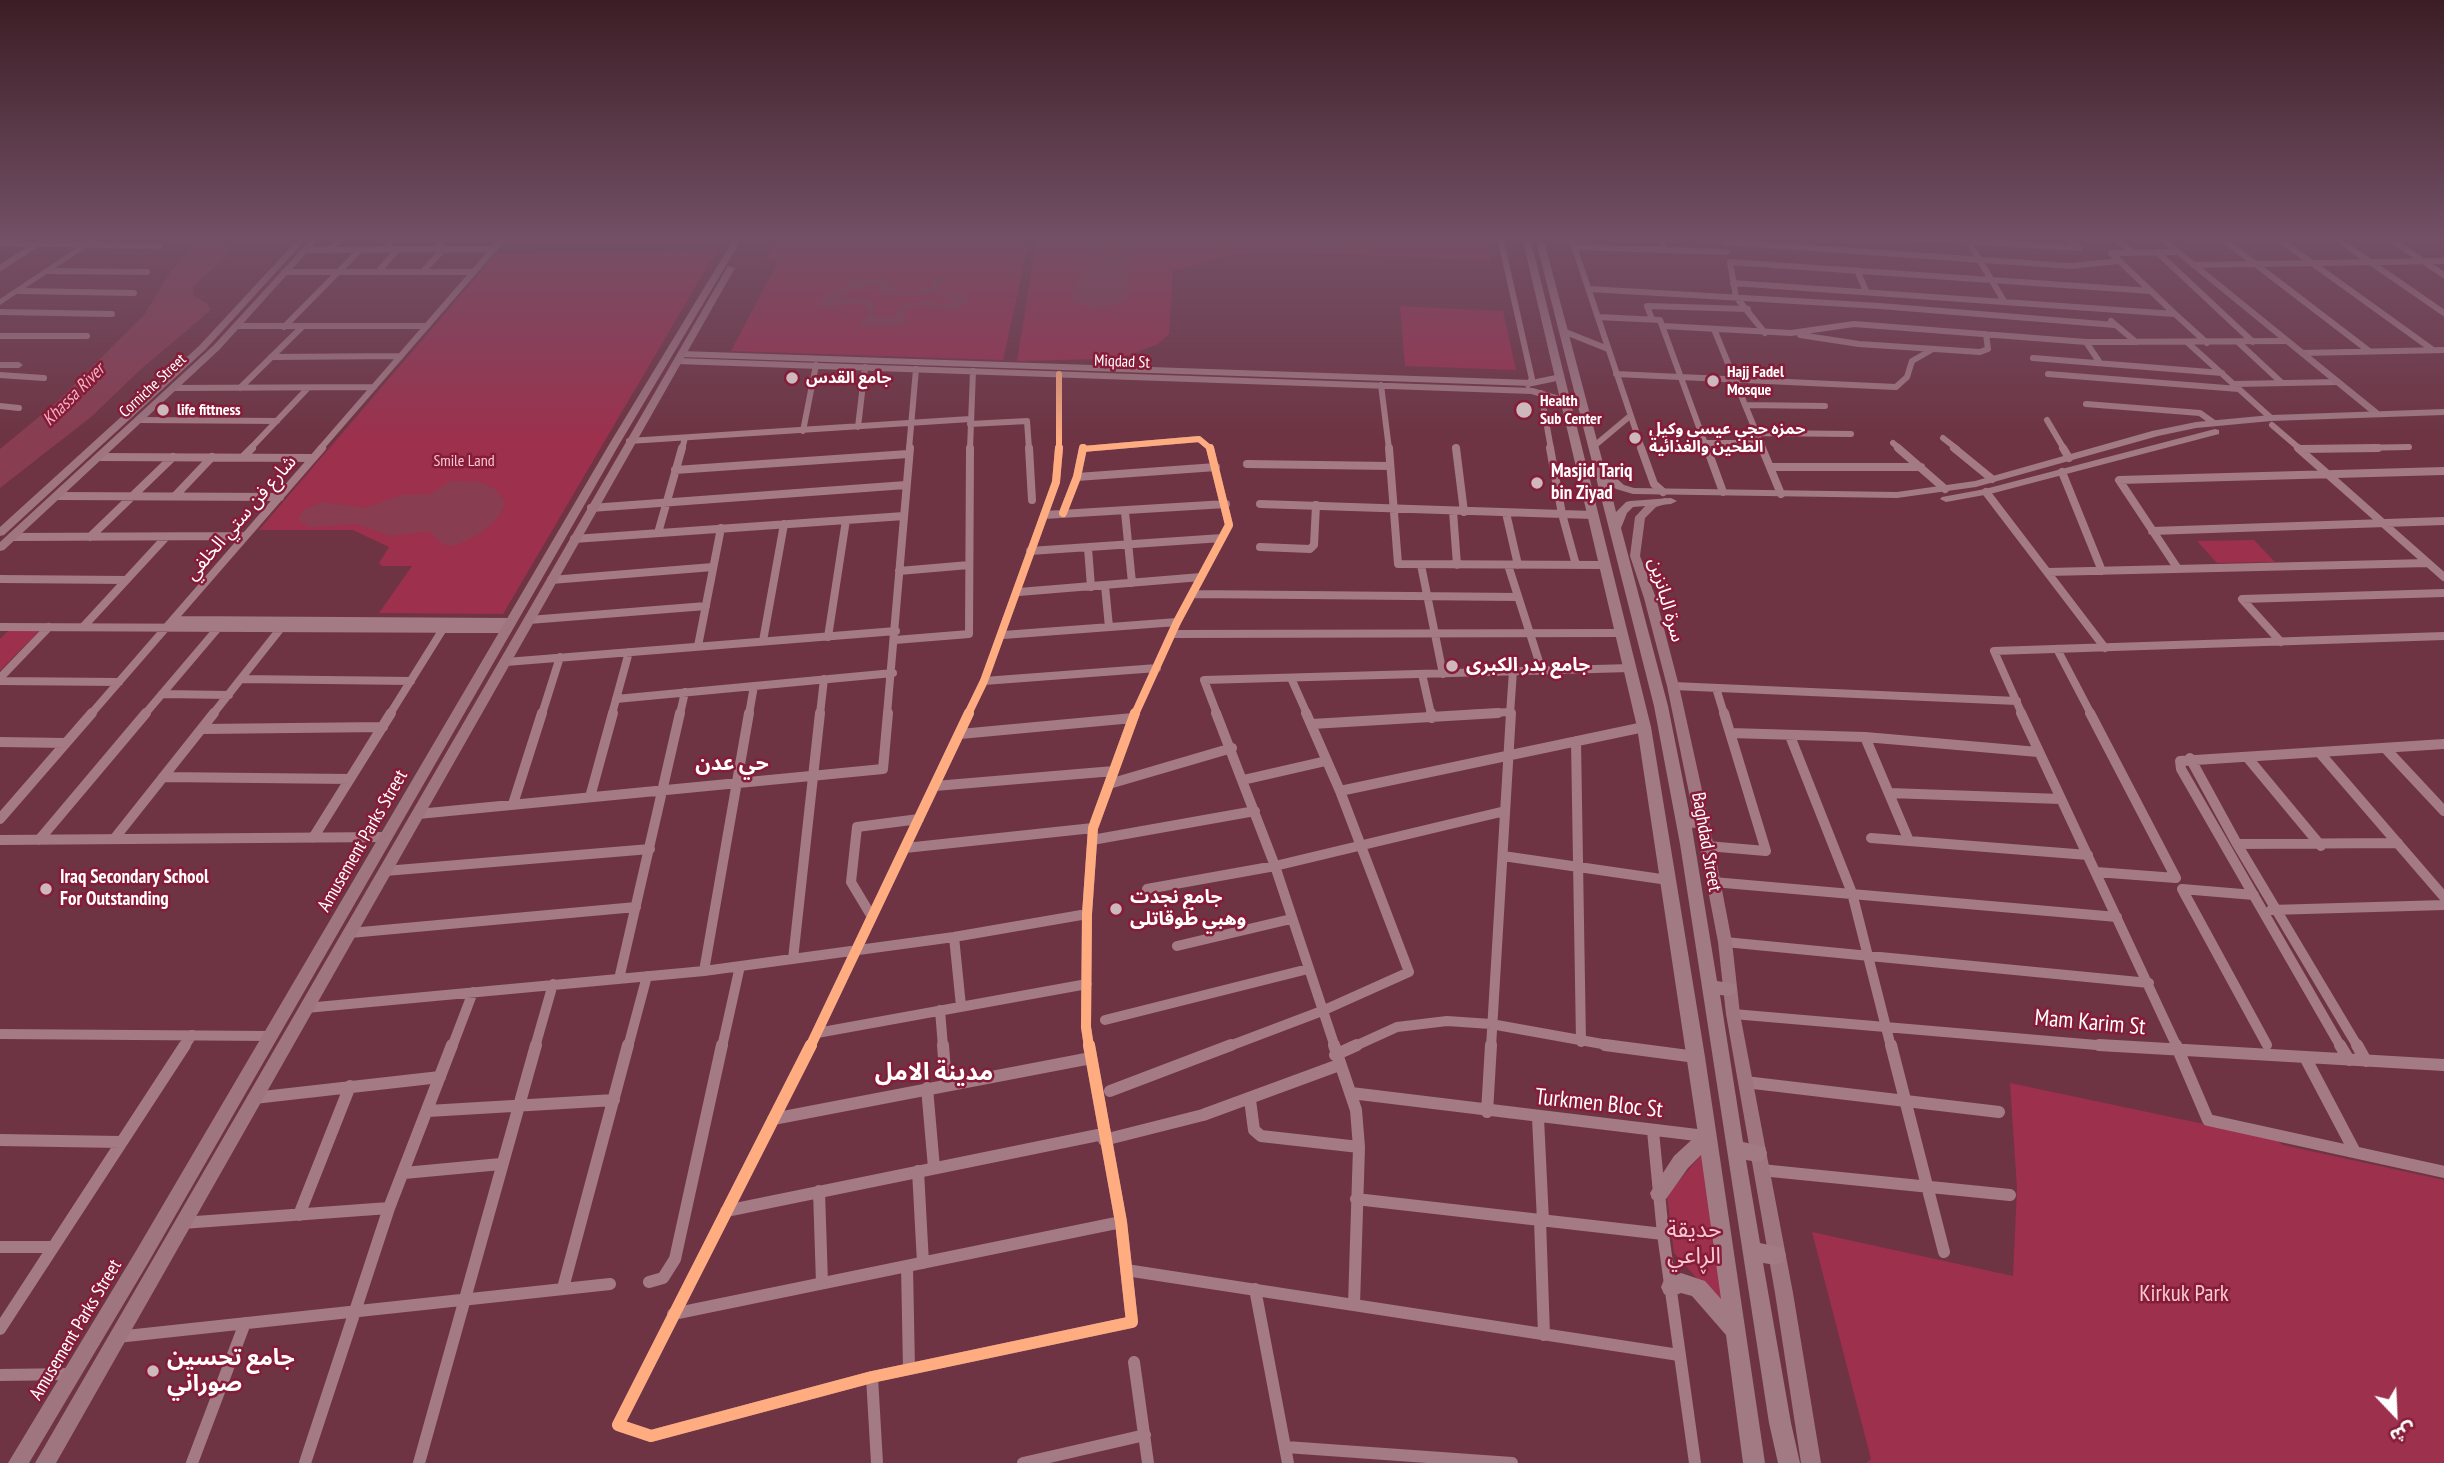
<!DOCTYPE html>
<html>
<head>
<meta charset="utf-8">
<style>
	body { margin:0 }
	#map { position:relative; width:2444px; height:1463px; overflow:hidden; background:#6e3443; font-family:"PT Sans Narrow","Noto Sans Arabic",sans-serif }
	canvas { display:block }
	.north { position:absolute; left:2360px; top:1379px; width:70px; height:70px; -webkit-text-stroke:5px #861c37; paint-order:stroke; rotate:157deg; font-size:19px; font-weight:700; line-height:28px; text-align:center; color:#fff }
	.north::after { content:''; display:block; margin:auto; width:24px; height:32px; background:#fff; clip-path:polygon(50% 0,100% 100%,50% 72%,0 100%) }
</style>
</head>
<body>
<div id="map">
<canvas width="2444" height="1463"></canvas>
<div class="north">ش</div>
</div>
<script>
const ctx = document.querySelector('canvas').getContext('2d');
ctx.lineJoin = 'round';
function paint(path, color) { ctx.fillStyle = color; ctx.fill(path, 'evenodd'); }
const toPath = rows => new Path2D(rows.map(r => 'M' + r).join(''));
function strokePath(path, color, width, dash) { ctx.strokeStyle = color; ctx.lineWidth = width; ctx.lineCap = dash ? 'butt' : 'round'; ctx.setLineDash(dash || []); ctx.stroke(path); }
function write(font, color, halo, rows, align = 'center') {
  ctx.font = font + ' "PT Sans Narrow","Noto Sans Arabic",sans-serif'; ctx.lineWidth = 5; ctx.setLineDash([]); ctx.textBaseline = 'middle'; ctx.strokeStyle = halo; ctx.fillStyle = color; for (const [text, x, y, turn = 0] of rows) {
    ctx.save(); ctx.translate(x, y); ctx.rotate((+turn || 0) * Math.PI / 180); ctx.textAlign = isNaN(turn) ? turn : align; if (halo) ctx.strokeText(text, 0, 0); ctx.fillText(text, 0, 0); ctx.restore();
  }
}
paint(toPath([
	[778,237,1030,237,1003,360,731,351,778,262,766,260],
	[1037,237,1486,237,1491,261,1260,250,1227,256,1173,271,1169,334,1158,344,1129,355,1104,359,1017,361],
	[717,250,503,614,379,613,412,566,382,566,379,563,389,547,353,530,259,530,496,254],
	[1400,306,1503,311,1516,370,1405,366],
	[2254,540,2275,562,2217,563,2197,541],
	[8,631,39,631,0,671,0,639],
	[2010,1083,2275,1139,2283,1145,2444,1180,2444,1463,1866,1463,1871,1459,1812,1232,2013,1276,2017,1188],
	[1702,1154,1723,1307,1674,1253,1667,1195]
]), '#9d304d');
paint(toPath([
	[195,237,230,237,230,247,225,257,193,287,193,295,208,304,211,310,140,370,91,417,0,488,0,449,56,403,144,315,169,274,190,250],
	[1090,249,1109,255,1133,250,1125,262,1129,285,1127,297,1122,303,1096,309,1072,301,1076,280,1092,261],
	[939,276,946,276,946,280,936,290,966,295,968,300,958,307,960,311,918,305,905,311,905,326,867,328,859,324,869,313,865,305,852,303,826,308,818,305,828,293,841,290,854,279,889,279,897,290,908,292,933,286,932,280],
	[869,284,879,286,880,292,886,295,940,293,954,299,943,304,926,301,905,304,898,307,895,316,885,318,877,315,871,300,841,298,844,293],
	[450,481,479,482,494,488,504,500,504,507,497,519,479,534,457,545,444,545,429,531,391,536,356,524,310,527,298,520,304,510,322,502,365,508,402,495,430,494]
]), '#893d51');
strokePath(toPath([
	[1500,237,1532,379,1528,385],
	[1571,237,1642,449],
	[1659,237,1665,250],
	[1905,237,2079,248],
	[2067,237,2079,248],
	[2113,237,2132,252],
	[2220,237,2369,351],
	[2276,237,2433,350],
	[2334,237,2444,313],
	[2387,237,2444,275],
	[1968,241,2004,301],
	[1724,242,2070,266,2120,261],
	[0,243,159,246],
	[1574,247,1727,252],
	[436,249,447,237],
	[305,250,494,249],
	[329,250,344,237],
	[383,250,396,237],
	[2157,252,2253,342],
	[2111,253,2177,252],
	[2193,265,2444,261],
	[0,268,48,237],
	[1857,270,1866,291],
	[49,271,147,272],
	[284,272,474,272],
	[378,272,397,250],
	[422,272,444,249],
	[1733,283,2175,314,2111,253],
	[1589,289,1880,306,2115,325],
	[19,291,134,293],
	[0,312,112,314],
	[2175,314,2207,343],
	[1598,317,1660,320,1707,449],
	[1652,319,1647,306,1748,309],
	[2111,321,2136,342],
	[236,326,427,326],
	[1663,326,1791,333,1854,324,2086,342,2287,341],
	[284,327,360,250],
	[1714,329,1763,449],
	[1563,331,1608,349],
	[1765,333,1736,297,1730,262,2151,291],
	[1800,335,1859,344,1980,352,1988,349,1986,334],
	[0,336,87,336],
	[2086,342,2100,363],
	[2238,342,2282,383],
	[2188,343,2271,418],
	[2302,353,2444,350],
	[681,354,1532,383,1561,377],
	[271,357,401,356],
	[2033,358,2222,373],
	[677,361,1532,391,1566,401],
	[1059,374,1059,449],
	[1616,374,1896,387,1907,377,1912,361,1933,349],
	[2048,374,2239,389],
	[0,375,44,378],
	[2234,384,2338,382],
	[1381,385,1389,449],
	[174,388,374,387],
	[240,388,302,327],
	[1541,393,1551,449],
	[2086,404,2200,413,2214,423],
	[1745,405,1825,406],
	[0,406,19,408],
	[140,420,277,421],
	[2047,420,2064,449],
	[970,424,1027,421,1029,449],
	[2272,425,2300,449],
	[858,427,865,367],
	[803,431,816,365],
	[1758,433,1851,434],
	[1943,438,1957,449],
	[629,441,970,419],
	[1706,443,1762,443],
	[1893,443,1900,449],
	[1593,447,1630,416],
	[250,449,308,388],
	[320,449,504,237],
	[682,449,685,438],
	[909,449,916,369],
	[970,449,973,371],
	[1083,449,1199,439,1211,449],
	[2301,449,2409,447]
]), '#a47a84', 6);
strokePath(toPath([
	[1029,448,1032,500],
	[1389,448,1398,564,1605,565],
	[1456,448,1464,512],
	[1550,448,1562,514,1576,565],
	[1641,448,1654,484,1663,492],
	[1707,448,1723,492],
	[1762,448,1781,494],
	[1898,448,1945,489],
	[1954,448,1992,479],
	[2063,448,2069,458],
	[2298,448,2444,577],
	[2301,449,2378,448],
	[100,457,313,458],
	[243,457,252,448],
	[1247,464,1390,466],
	[1772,467,1921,467],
	[675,470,908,454],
	[2062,472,2102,571],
	[1077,477,1216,467],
	[1986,492,2105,648],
	[58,496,280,497],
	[175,496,212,457],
	[1260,504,1593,515],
	[591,508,906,485],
	[1453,511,1457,565],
	[1125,512,1132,583],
	[1063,513,1077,477,1083,448],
	[1506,513,1518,565],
	[1044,515,1226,504],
	[2152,531,2444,521],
	[658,533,682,448],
	[12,537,245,536],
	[90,537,173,457],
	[574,539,904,516],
	[1260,547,1310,549,1314,545,1316,505],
	[1088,548,1091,587],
	[1030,551,1222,538],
	[1421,565,1443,674],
	[1508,565,1542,671],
	[2178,569,2119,480,2444,471],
	[899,571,969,565],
	[2048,572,2428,563],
	[0,579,126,580],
	[551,580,713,567],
	[1105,586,1109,627],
	[1019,592,1201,577],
	[1193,594,1518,597],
	[175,620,512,622],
	[529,620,706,606],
	[0,627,508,629],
	[83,627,166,537],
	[1172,634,1622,633],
	[1003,635,1177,622],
	[828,637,846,520],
	[895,640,969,634,970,448],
	[763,641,784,524],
	[2281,642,2242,599,2444,593],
	[698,646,721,528],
	[2057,649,2091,714],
	[506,662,896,631],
	[1422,674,1431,714],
	[0,678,49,627],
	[1291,678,1307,714],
	[241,679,411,681],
	[0,681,119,682],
	[984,681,1157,668],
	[1673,686,2017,701],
	[1716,688,1724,714],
	[162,694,229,695],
	[616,699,893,673],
	[91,714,322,448],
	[145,714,218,628],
	[213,714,281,628],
	[390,714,443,629],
	[542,714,560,657],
	[612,714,629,652],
	[680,714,685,692],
	[749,714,754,686],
	[820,714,824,679],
	[887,714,910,448],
	[968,714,984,681,1056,482,1059,448],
	[1135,714,1177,622,1229,525,1210,448],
	[1217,714,1204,680,1630,668],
	[1469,714,1510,712],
	[1510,714,1513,671],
	[2022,714,1994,651,2444,636]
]), '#a47a84', 8);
strokePath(toPath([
	[1216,713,1275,866,1335,1047],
	[1431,713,1432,718],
	[2021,713,2177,1047],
	[2090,713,2176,878],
	[1312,724,1498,713],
	[202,729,383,727],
	[1730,733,1865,737,2038,752],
	[960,734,1133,718],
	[1790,736,1852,893,1891,1047],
	[1865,737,1909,841],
	[1576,741,1581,1042],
	[0,742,66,743],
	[2385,748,2444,811],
	[2319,752,2444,897],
	[2247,757,2321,846],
	[2190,758,2237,844,2358,1047],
	[163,777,350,779],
	[1243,780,1326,761],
	[1109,784,1232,748],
	[935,786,1114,771],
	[1340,791,1644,727],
	[1889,793,2061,799],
	[590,797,613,713],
	[513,804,542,713],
	[418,814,883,769,888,713],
	[0,819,92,713],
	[313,838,391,713],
	[1871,838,2088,855],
	[114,839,214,713],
	[0,840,387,837],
	[39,840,146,713],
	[1092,840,1255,811],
	[2237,844,2398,843],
	[1707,846,1766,851,1724,713],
	[905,848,1093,828],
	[1503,856,1668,880],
	[385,871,650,849],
	[2096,872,2176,878],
	[1713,882,2117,917],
	[1147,889,1275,866,1505,811],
	[2182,889,2267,1045],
	[2182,889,2254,895],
	[2271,910,2444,905],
	[872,917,851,882,857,827,919,819],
	[350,933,636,907],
	[954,937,961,1006],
	[1725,942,2149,983],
	[1177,946,1291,919],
	[793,959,820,713],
	[704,971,749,713],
	[619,979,680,713],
	[306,1008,704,971,954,937,1087,914],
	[940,1010,943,1047],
	[1733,1014,2120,1047],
	[1105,1020,1308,969],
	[817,1033,1087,984],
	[0,1034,271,1036],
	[184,1047,192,1035],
	[452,1047,473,992],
	[535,1047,553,984],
	[628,1047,647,976],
	[722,1047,740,966],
	[810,1047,969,713],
	[1089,1047,1086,1027,1087,914,1093,828,1135,713],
	[1227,1047,1322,1011,1409,972,1340,791,1306,713],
	[1353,1047,1397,1027,1447,1021,1491,1024,1619,1047],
	[1491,1047,1511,713],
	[2341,1047,2181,769,2180,761,2444,744]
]), '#a47a84', 10);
strokePath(toPath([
	[811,1045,618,1425,651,1436,872,1377,1132,1322,1121,1222,1089,1045],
	[943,1045,946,1085],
	[1334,1045,1356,1110,1359,1147,1354,1305],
	[1605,1045,1696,1057],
	[1891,1045,1944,1252],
	[2099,1045,2444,1065],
	[2176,1045,2208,1120,2444,1172],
	[2340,1045,2349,1060],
	[2357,1045,2366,1061],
	[1335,1055,1357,1045],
	[2306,1059,2355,1152],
	[1745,1082,1999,1112],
	[927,1088,934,1168],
	[1110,1091,1231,1045],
	[1351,1093,1705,1136],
	[254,1098,440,1077],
	[1250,1100,1254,1130,1261,1136,1359,1147],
	[428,1111,614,1100],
	[1487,1112,1491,1045],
	[1538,1118,1543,1221],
	[773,1119,1091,1058],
	[1653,1131,1663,1234,1695,1463],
	[0,1140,120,1142],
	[1104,1140,1203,1115,1339,1065],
	[1761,1170,2010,1195],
	[918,1171,923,1263],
	[404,1173,501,1164],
	[819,1191,822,1283],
	[1356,1199,1663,1234],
	[726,1211,1103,1134],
	[299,1215,350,1086],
	[1540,1220,1544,1335],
	[182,1223,389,1208],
	[0,1247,52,1247],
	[907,1266,909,1369],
	[1126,1270,1679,1355],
	[649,1282,663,1278,675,1259,722,1045],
	[563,1288,628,1045],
	[1255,1289,1288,1463],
	[673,1314,1121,1222],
	[0,1329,185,1045],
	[117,1337,610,1284],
	[1134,1362,1148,1463],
	[0,1375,72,1374],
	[872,1377,877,1463],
	[1286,1447,1512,1463],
	[192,1463,245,1323],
	[305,1463,389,1208,452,1045],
	[419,1463,536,1045],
	[1023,1463,1145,1435]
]), '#a47a84', 12);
paint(toPath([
	[93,237,102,237,0,305,0,299,93,237],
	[300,237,308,237,205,350,4,535,0,536,0,527,199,346,300,237],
	[313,237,321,237,220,349,4,550,0,551,0,542,214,345,313,237],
	[735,237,743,237,620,443,148,1263,29,1463,8,1463,136,1251,610,443,735,237],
	[2155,237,2164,237,2379,411,2379,415,2373,415,2155,237],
	[728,266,735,268,56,1463,35,1463,728,266],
	[0,362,19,362,23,365,19,368,0,368,0,362],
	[1665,498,1669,499,1669,503,1656,507,1645,518,1640,556,1656,598,1679,686,1709,822,1732,942,1740,1014,1793,1293,1821,1463,1801,1463,1775,1293,1726,1014,1718,942,1695,822,1667,686,1644,598,1630,556,1635,517,1648,503,1665,498]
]), '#9f7580');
paint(toPath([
	[1522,237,1530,237,1651,727,1705,1057,1765,1463,1743,1463,1726,1335,1692,1296,1681,1293,1671,1297,1664,1294,1661,1287,1664,1280,1681,1273,1705,1281,1721,1299,1701,1155,1688,1168,1666,1199,1659,1202,1652,1199,1650,1193,1674,1156,1698,1134,1637,727,1522,237],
	[1535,237,1543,237,1604,467,1624,485,1634,488,1897,492,1975,481,2152,431,2196,422,2271,415,2444,409,2444,415,2271,421,2196,428,2158,436,1976,487,1897,498,1633,494,1616,489,1609,483,1616,512,1626,502,1630,501,1671,498,1677,501,1671,504,1633,507,1627,513,1621,528,1668,706,1690,816,1702,816,1707,818,1709,822,1707,826,1692,828,1717,981,1735,984,1737,989,1735,994,1729,996,1720,995,1743,1142,1765,1147,1767,1153,1765,1159,1758,1162,1746,1160,1760,1243,1783,1248,1786,1255,1783,1262,1776,1265,1763,1263,1791,1423,1800,1463,1778,1463,1769,1423,1680,844,1654,706,1535,237],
	[2215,429,2219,430,2219,434,1990,494,1946,502,1940,499,1942,497,1985,489,2215,429]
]), '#a17a84');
strokePath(toPath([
	[1059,374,1059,449],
	[1083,449,1199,439,1211,449]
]), '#ffac80', 6);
strokePath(toPath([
	[1063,513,1077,477,1083,448],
	[968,714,984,681,1056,482,1059,448],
	[1135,714,1177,622,1229,525,1210,448]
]), '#ffac80', 8);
strokePath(toPath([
	[810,1047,969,713],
	[1089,1047,1086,1027,1087,914,1093,828,1135,713]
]), '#ffac80', 10);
strokePath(toPath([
	[811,1045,618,1425,651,1436,872,1377,1132,1322,1121,1222,1089,1045]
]), '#ffac80', 12);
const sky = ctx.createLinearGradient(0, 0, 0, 442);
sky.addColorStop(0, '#3c1d25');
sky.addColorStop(0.54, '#735066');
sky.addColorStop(1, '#73506600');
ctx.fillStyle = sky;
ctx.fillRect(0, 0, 2444, 442);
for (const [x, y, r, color] of [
	[792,378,7,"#ccb8bd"],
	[1713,381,7,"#ccb8bd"],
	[163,410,7,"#ccb8bd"],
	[1524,410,9,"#ccb8bd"],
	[1635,438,7,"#ccb8bd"],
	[1537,483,7,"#ccb8bd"],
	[1452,666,7,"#ccb8bd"],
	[46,889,7,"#ccb8bd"],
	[1116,909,7,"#ccb8bd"],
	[153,1371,7,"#ccb8bd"]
]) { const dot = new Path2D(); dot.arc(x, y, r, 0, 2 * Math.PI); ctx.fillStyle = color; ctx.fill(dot); strokePath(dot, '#861c37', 2.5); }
write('16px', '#fff', '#861c37', [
	["Miqdad St",1122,362,2],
	["Corniche Street",153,386,-43]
]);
write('bold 16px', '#fff', '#861c37', [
	["Hajj Fadel",1727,372],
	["Mosque",1727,390],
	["جامع القدس",806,378],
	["Health",1540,401],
	["Sub Center",1540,419],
	["life fittness",177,410],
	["حمزه حجي عيسى وكيل",1649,429],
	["الطحين والغذائية",1649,447]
], 'left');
write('16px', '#f8c8d5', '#861c37', [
	["Smile Land",464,461]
]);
write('italic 18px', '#f3afc2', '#861c37', [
	["Khassa River",74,395,-45]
]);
write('bold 19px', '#fff', '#861c37', [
	["Masjid Tariq",1551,472],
	["bin Ziyad",1551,494],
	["جامع بدر الكبرى",1466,666],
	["Iraq Secondary School",60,878],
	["For Outstanding",60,900],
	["جامع نجدت",1130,898],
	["وهبي طوقاتلى",1130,920]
], 'left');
write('19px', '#fff', '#861c37', [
	["شارع فن ستي الخلفي",241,518,-49],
	["سرة البانزين",1666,600,74],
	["Amusement Parks Street",363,841,-60],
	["Baghdad Street",1706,842,80],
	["Amusement Parks Street",76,1330,-59]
]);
write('bold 21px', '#fff', '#861c37', [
	["حي عدن",732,764]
]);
write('23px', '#fff', '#861c37', [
	["Mam Karim St",2090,1023,5],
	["Turkmen Bloc St",1599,1104,6]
]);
write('23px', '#f8c8d5', '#861c37', [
	["حدیقة",1694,1230],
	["الڕاعي",1694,1256],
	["Kirkuk Park",2184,1294]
]);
write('bold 23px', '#fff', '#861c37', [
	["جامع تحسين",167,1358],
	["صوراني",167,1384]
], 'left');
write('bold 24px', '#fff', '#861c37', [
	["مدينة الامل",934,1073]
]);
</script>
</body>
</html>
